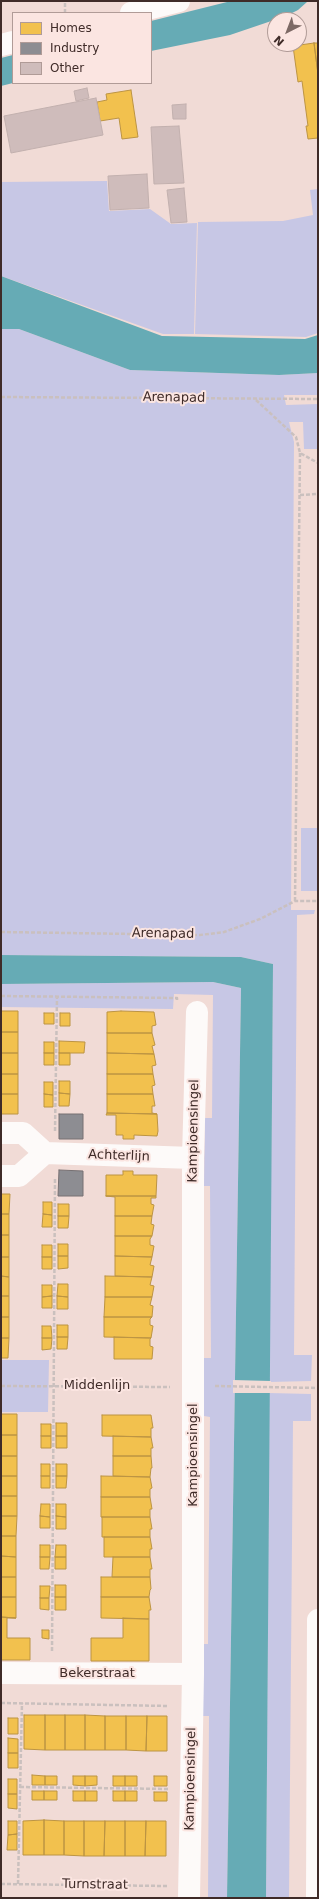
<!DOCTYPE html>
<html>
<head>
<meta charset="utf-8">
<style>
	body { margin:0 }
	#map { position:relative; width:319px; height:1899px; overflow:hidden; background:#f1dbd6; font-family:"DejaVu Sans",sans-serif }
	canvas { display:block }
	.frame { position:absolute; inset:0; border:2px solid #3f2b28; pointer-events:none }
	.legend { position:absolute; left:12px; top:12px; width:140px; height:72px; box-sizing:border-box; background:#fbe5e1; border:1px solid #b09b97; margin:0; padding:5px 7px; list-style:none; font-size:12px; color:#3f2b28 }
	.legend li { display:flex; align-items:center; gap:8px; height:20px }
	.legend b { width:20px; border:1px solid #b09b97 }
	.north { position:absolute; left:267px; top:12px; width:40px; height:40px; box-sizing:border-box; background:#fbe5e1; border:1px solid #b09b97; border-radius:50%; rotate:222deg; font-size:11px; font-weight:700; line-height:16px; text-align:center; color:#3f2b28 }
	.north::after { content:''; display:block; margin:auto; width:14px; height:18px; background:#7d6965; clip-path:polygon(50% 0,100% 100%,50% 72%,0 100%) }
</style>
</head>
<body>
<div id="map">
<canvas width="319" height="1899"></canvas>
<div class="frame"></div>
<ul class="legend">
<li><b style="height:11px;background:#f2c14e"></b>Homes</li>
<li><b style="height:11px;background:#8d8d92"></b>Industry</li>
<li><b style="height:11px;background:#cfbcbb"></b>Other</li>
</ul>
<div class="north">N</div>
</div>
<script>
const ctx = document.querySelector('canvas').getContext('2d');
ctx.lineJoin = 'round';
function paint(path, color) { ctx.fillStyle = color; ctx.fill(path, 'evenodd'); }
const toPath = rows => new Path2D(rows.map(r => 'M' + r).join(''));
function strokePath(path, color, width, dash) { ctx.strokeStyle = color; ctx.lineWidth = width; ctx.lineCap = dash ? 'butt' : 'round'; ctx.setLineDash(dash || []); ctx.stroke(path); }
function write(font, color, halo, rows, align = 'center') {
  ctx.font = font + ' "DejaVu Sans",sans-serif'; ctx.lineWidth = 4; ctx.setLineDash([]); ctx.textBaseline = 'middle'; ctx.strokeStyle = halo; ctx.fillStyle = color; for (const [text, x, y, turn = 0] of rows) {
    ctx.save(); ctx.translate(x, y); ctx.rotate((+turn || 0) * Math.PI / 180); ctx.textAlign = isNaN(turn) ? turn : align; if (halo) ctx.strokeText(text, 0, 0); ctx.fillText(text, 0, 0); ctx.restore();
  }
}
paint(toPath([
	[107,181,109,211,150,209,171,224,197,223,194,334,163,334,1,276,1,182],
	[318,189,318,333,306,337,195,334,198,222,283,221,313,215,310,190],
	[1,329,19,329,130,370,279,375,318,373,318,395,284,395,286,405,318,404,318,449,304,449,303,422,289,422,294,442,291,910,315,910,314,914,297,915,294,1355,312,1355,311,1381,269,1382,273,964,241,957,1,955],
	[301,828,318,828,318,891,301,891],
	[213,982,241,988,227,1898,208,1898,209,1716,201,1716,201,1644,208,1644,210,1417,204,1416,204,1358,211,1358,210,1186,204,1186,205,1118,212,1118,213,995,174,994,173,1009,1,1007,1,984],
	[1,1360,49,1360,48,1412,1,1412],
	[269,1393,311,1394,311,1421,293,1421,289,1898,266,1898]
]), '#c7c7e5');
paint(toPath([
	[231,1,312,1,307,2,298,10,286,16,230,35,151,51,151,21],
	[13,55,13,83,1,86,1,58],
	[1,276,162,336,305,339,318,335,318,373,279,375,130,370,19,329,1,329],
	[1,955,241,957,273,964,266,1898,227,1898,241,988,213,982,1,984]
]), '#66abb5');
paint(toPath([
	[233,1380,271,1381,271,1393,233,1393]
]), '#f1dbd6');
const homes = toPath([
	[314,43,318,43,318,74,314,43],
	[314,43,318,74,318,138,308,139,306,126,308,126,302,81,298,82,293,46,314,43],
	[131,90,138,137,122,139,119,118,100,121,97,102,107,100,106,94,131,90],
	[1,1011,18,1011,18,1032,1,1032,1,1011],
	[121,1011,154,1012,156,1025,152,1026,152,1033,107,1033,107,1012,121,1011],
	[44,1013,54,1013,54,1024,44,1024,44,1013],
	[60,1013,70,1013,70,1026,60,1026,60,1013],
	[1,1032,18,1032,18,1053,1,1053,1,1032],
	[107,1033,152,1033,155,1045,152,1046,154,1054,107,1053,107,1033],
	[59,1041,85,1042,84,1053,59,1053,59,1041],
	[44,1042,54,1042,54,1053,44,1053,44,1042],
	[1,1053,18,1053,18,1074,1,1074,1,1053],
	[44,1053,54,1053,54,1065,44,1065,44,1053],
	[59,1053,70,1053,70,1065,59,1065,59,1053],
	[107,1053,154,1054,156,1065,152,1066,153,1074,107,1074,107,1053],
	[1,1074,18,1074,18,1094,1,1094,1,1074],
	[107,1074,153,1074,155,1085,152,1086,153,1094,107,1094,107,1074],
	[59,1081,70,1081,70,1094,59,1093,59,1081],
	[44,1082,53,1082,53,1095,44,1094,44,1082],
	[59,1093,70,1094,69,1106,59,1106,59,1093],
	[1,1094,18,1094,18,1114,1,1114,1,1094],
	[44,1094,53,1095,53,1107,44,1107,44,1094],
	[107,1094,153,1094,155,1106,152,1106,152,1113,157,1114,107,1113,107,1094],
	[107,1113,157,1114,158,1131,157,1136,134,1135,134,1139,123,1139,123,1135,116,1135,116,1115,106,1115,107,1113],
	[123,1171,133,1171,133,1175,157,1175,156,1196,106,1196,106,1175,123,1175,123,1171],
	[1,1194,10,1194,9,1214,1,1214,1,1194],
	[106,1196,156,1196,156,1198,151,1198,151,1204,154,1205,152,1216,115,1216,115,1197,106,1196],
	[43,1202,52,1202,52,1215,43,1214,43,1202],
	[58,1204,69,1204,69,1216,58,1216,58,1204],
	[1,1214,9,1214,9,1235,1,1235,1,1214],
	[43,1214,52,1215,52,1227,42,1227,43,1214],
	[58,1216,69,1216,68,1228,58,1228,58,1216],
	[115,1216,152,1216,151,1224,154,1225,152,1236,115,1236,115,1216],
	[1,1235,9,1235,9,1257,1,1257,1,1235],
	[115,1236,152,1236,150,1239,150,1245,154,1246,152,1257,115,1256,115,1236],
	[58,1244,68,1244,68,1256,58,1256,58,1244],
	[42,1245,52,1245,52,1257,42,1257,42,1245],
	[58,1256,68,1256,68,1268,58,1269,58,1256],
	[115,1256,152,1257,150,1265,154,1266,152,1277,115,1276,115,1256],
	[1,1257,9,1257,9,1277,1,1276,1,1257],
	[42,1257,52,1257,52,1269,42,1269,42,1257],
	[1,1276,9,1277,9,1296,1,1296,1,1276],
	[105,1276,152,1277,150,1285,154,1286,152,1297,105,1297,105,1276],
	[58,1284,68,1284,68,1297,57,1296,58,1284],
	[42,1285,52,1285,52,1296,42,1297,42,1285],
	[1,1296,9,1296,9,1317,1,1317,1,1296],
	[52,1296,52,1308,42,1308,42,1297,52,1296],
	[57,1296,68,1297,68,1309,57,1309,57,1296],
	[105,1297,152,1297,150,1305,153,1306,152,1317,104,1317,105,1297],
	[1,1317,9,1317,9,1338,1,1338,1,1317],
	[104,1317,152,1317,150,1319,150,1325,153,1326,151,1338,104,1337,104,1317],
	[57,1325,68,1325,68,1337,57,1337,57,1325],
	[42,1326,51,1326,52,1338,42,1338,42,1326],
	[57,1337,68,1337,67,1349,57,1349,57,1337],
	[114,1337,151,1338,150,1339,150,1346,153,1347,152,1359,114,1359,114,1337],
	[1,1338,9,1338,8,1358,1,1358,1,1338],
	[42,1338,52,1338,51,1349,42,1350,42,1338],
	[1,1414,17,1414,17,1435,1,1435,1,1414],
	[102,1415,151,1415,153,1428,151,1428,151,1437,102,1436,102,1415],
	[56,1423,67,1423,67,1436,56,1436,56,1423],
	[41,1424,51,1424,51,1436,41,1436,41,1424],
	[1,1435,17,1435,17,1456,1,1456,1,1435],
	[41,1436,51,1436,51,1448,41,1448,41,1436],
	[56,1436,67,1436,67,1448,56,1448,56,1436],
	[113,1436,151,1437,153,1448,151,1448,151,1456,113,1456,113,1436],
	[1,1456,17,1456,17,1476,1,1476,1,1456],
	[113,1456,151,1456,152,1468,151,1468,150,1477,113,1476,113,1456],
	[41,1464,50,1464,50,1476,41,1476,41,1464],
	[56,1464,67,1464,67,1476,56,1476,56,1464],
	[1,1476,17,1476,17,1496,1,1496,1,1476],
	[41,1476,50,1476,50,1488,41,1488,41,1476],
	[56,1476,67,1476,66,1488,56,1488,56,1476],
	[101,1476,150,1477,152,1488,150,1489,150,1497,101,1497,101,1476],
	[1,1496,17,1496,17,1516,1,1516,1,1496],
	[101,1497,150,1497,152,1509,150,1509,150,1517,101,1517,101,1497],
	[41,1504,50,1504,50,1517,40,1516,41,1504],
	[56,1504,66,1504,66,1517,56,1516,56,1504],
	[1,1516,17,1516,16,1536,1,1536,1,1516],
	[40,1516,50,1517,50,1528,40,1528,40,1516],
	[56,1516,66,1517,66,1529,56,1529,56,1516],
	[102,1517,150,1517,152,1529,150,1529,150,1537,102,1537,102,1517],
	[1,1536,16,1536,16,1557,1,1556,1,1536],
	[104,1537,150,1537,152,1549,150,1549,150,1557,104,1557,104,1537],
	[40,1545,50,1545,50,1557,40,1557,40,1545],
	[56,1545,66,1545,66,1557,55,1557,56,1545],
	[1,1556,16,1557,16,1577,1,1577,1,1556],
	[40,1557,50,1557,49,1569,40,1569,40,1557],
	[55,1557,66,1557,66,1569,55,1569,55,1557],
	[113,1557,150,1557,152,1569,150,1569,150,1577,112,1577,113,1557],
	[1,1577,16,1577,16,1597,1,1597,1,1577],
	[101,1577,150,1577,151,1589,150,1590,149,1597,101,1597,101,1577],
	[55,1585,66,1585,66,1597,55,1597,55,1585],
	[40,1586,50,1586,49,1598,40,1598,40,1586],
	[1,1597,16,1597,16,1618,1,1617,1,1597],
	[55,1597,66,1597,66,1610,55,1610,55,1597],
	[101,1597,149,1597,151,1610,149,1610,149,1619,101,1618,101,1597],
	[40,1598,49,1598,49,1610,40,1609,40,1598],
	[1,1617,16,1618,7,1618,7,1638,30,1638,30,1660,1,1660,1,1617],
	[123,1618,149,1619,149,1661,91,1661,91,1638,123,1638,123,1618],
	[42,1630,49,1630,49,1639,42,1638,42,1630],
	[24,1715,45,1715,45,1750,24,1749,24,1715],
	[45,1715,65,1715,65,1750,45,1750,45,1715],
	[65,1715,85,1715,85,1750,65,1750,65,1715],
	[85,1715,105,1716,105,1750,85,1750,85,1715],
	[105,1716,126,1716,126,1750,105,1750,105,1716],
	[126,1716,147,1716,146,1751,126,1750,126,1716],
	[147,1716,167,1716,167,1751,146,1751,147,1716],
	[8,1718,18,1718,18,1734,8,1734,8,1718],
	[8,1738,18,1739,18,1753,8,1753,8,1738],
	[8,1753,18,1753,18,1768,8,1768,8,1753],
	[32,1775,45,1776,45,1785,32,1785,32,1775],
	[45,1776,57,1776,57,1785,45,1785,45,1776],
	[73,1776,85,1776,85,1786,73,1785,73,1776],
	[85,1776,97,1776,97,1785,85,1786,85,1776],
	[113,1776,125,1776,125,1786,113,1786,113,1776],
	[125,1776,137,1776,137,1786,125,1786,125,1776],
	[154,1776,167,1776,167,1786,154,1786,154,1776],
	[8,1779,17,1779,17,1794,8,1794,8,1779],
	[32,1791,44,1791,44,1800,32,1800,32,1791],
	[44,1791,57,1791,57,1800,44,1800,44,1791],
	[73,1791,85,1791,85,1801,73,1801,73,1791],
	[85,1791,97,1791,97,1801,85,1801,85,1791],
	[113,1791,125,1791,125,1801,113,1801,113,1791],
	[125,1791,137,1791,137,1801,125,1801,125,1791],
	[154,1792,167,1792,167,1801,154,1801,154,1792],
	[8,1794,17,1794,17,1809,8,1808,8,1794],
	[44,1820,44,1855,23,1855,23,1821,44,1820],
	[44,1820,64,1821,64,1855,44,1855,44,1820],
	[8,1821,17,1821,17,1834,8,1835,8,1821],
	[64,1821,84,1821,84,1856,64,1855,64,1821],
	[84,1821,105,1821,104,1856,84,1856,84,1821],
	[105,1821,125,1821,125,1856,104,1856,105,1821],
	[125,1821,146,1821,145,1856,125,1856,125,1821],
	[146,1821,166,1821,166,1856,145,1856,146,1821],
	[17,1834,17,1850,7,1850,8,1835,17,1834]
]);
paint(homes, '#f2c14e');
strokePath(homes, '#bc9443', 1);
const industry = toPath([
	[59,1114,83,1114,83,1139,59,1139,59,1114],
	[59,1170,83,1171,83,1196,58,1196,59,1170]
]);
paint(industry, '#8d8d92');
strokePath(industry, '#767072', 1);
const building = toPath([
	[87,88,89,98,76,101,74,91,87,88],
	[96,98,103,135,11,153,4,116,96,98],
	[186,104,186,119,173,119,172,105,186,104],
	[179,126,184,183,154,184,151,127,179,126],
	[147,174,149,208,110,210,108,176,147,174],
	[184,188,187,222,171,223,167,190,184,188]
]);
paint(building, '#cfbcbb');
strokePath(building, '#c2b0ae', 1);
strokePath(toPath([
	[65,13,65,1],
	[1,397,318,399],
	[256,400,296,437,300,453,318,463],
	[300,495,318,494],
	[295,901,300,453],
	[1,932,200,935,224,932,260,919,295,901,318,901],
	[1,996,177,998,177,1000],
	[55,1131,57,997],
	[1,1386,170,1387],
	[215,1386,318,1388],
	[52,1651,55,1178],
	[1,1703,168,1706],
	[20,1787,168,1789],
	[1,1884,167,1886],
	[18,1884,22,1703]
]), '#cac0be', 2.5, [4, 2]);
strokePath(toPath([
	[131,13,179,1],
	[1,45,13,42],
	[1,1133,23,1133,45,1153,193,1158],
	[1,1176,19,1176,45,1153],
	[1,1673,193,1674],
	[189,1898,193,1674,193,1158,197,1012],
	[317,1898,318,1620]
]), '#fdfaf9', 22);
write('13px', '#3f2b28', '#fbe5e1', [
	["Arenapad",174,398,1],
	["Arenapad",163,934,1],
	["Kampioensingel",194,1131,-89],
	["Achterlijn",119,1156,2],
	["Middenlijn",97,1386],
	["Kampioensingel",194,1455,-90],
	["Bekerstraat",97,1674],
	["Kampioensingel",191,1779,-89],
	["Turnstraat",95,1885,1]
]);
</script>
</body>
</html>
